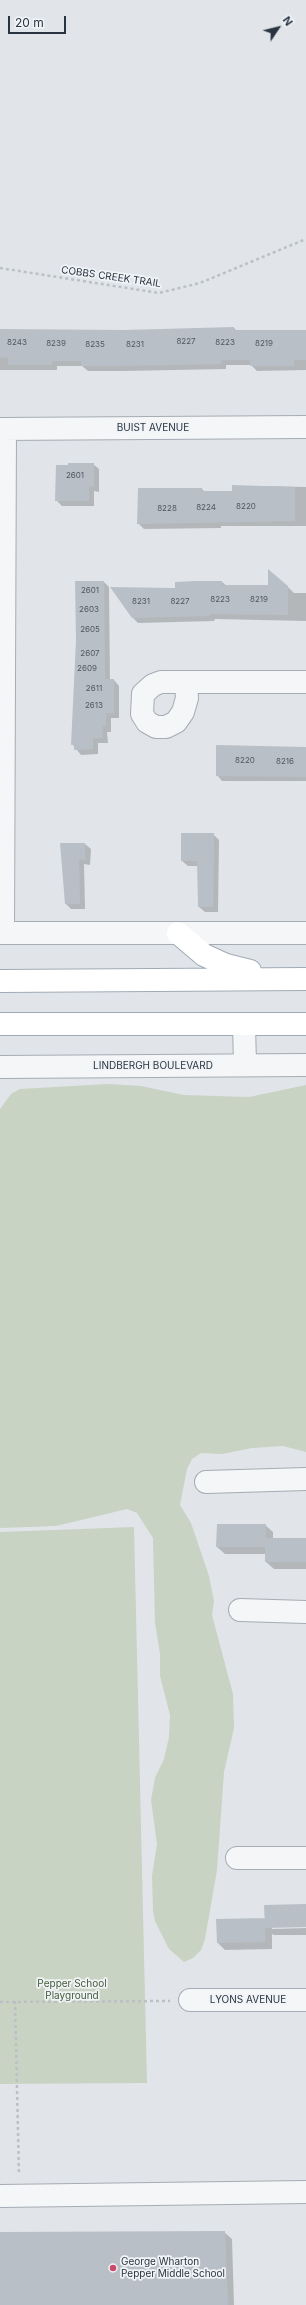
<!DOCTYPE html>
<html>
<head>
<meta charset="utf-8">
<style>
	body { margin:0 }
	#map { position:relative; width:306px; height:2305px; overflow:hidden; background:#e1e5e9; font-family:Inter,sans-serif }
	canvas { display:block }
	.north { position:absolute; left:258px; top:8px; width:40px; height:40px; -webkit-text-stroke:3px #f1f4f7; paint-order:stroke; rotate:55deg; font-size:11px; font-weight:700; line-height:16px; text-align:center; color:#2a3441 }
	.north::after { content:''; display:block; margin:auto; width:14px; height:18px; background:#2a3441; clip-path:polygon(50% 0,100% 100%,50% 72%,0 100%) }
	.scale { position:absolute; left:8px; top:16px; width:58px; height:18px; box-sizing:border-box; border:2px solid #2a3441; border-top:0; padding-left:5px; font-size:12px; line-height:14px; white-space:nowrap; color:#2a3441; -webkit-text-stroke:3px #f1f4f7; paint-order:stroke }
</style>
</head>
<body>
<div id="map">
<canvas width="306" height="2305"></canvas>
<div class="north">N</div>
<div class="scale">20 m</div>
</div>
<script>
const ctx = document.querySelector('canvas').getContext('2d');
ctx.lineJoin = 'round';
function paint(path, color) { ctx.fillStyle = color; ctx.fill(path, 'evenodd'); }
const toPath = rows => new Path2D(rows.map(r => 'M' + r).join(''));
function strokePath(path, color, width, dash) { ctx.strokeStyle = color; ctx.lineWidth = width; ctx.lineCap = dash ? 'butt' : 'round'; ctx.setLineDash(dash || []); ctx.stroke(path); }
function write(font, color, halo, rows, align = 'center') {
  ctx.font = font + ' Inter,sans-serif'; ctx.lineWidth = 3.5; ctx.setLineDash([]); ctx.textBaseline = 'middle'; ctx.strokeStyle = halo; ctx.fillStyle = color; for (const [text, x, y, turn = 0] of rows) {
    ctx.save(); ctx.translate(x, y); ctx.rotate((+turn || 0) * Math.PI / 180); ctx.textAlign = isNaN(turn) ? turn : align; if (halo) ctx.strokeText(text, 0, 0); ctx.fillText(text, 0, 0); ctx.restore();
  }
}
paint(toPath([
	[108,1084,141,1086,184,1095,249,1097,306,1085,306,1452,283,1446,252,1448,222,1454,201,1453,192,1459,187,1469,180,1505,191,1523,209,1576,214,1601,212,1615,233,1694,234,1728,224,1772,217,1870,205,1939,201,1950,193,1958,184,1962,169,1949,155,1921,153,1911,152,1876,157,1844,151,1800,155,1778,164,1759,169,1737,170,1715,160,1676,160,1654,155,1623,153,1538,137,1513,127,1509,56,1526,0,1528,0,1109,11,1094,20,1089],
	[134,1527,147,2083,0,2084,0,1532]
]), '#c8d3c3');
paint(toPath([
	[234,328,237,331,306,330,306,370,257,371,251,365,226,365,226,369,124,371,88,371,82,366,57,366,57,370,0,370,0,330,124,331],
	[93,464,99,469,99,492,94,491,94,506,62,506,56,500],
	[266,486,306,487,306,526,221,526,221,528,144,529,138,523,202,489,205,492,233,492],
	[104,582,109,587,110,680,114,680,119,686,119,718,111,718,111,732,107,732,108,743,98,743,98,754,81,755,72,744],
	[195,582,222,582,227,586,288,587,294,593,306,593,306,621,215,619,214,621,138,623,132,617,176,589],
	[217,746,264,746,266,748,306,749,306,781,222,781,217,775],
	[213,834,219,840,218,912,205,912,199,907,198,866,188,866,182,861],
	[61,844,85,844,91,849,90,865,84,864,85,909,71,909,66,904],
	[265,1525,273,1532,273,1539,306,1539,306,1569,274,1569,266,1562,266,1554,225,1554,217,1547],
	[306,1905,306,1926,272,1927,272,1929,306,1928,306,1935,274,1935,272,1934,272,1949,225,1950,218,1943,264,1919],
	[224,2232,232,2239,234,2305,0,2305,0,2233]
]), '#0003');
paint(toPath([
	[234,327,234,330,306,330,306,360,294,360,294,366,250,366,250,360,221,360,221,364,118,366,81,366,81,361,52,361,52,365,8,365,8,358,0,357,0,329,124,330],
	[68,463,94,463,94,487,89,486,89,501,55,501,56,465,68,465],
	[232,485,295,487,295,521,137,524,138,488,202,488,202,491,232,491],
	[268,569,288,586,288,615,210,614,209,616,132,618,110,587,175,588,175,582,195,581,222,581,222,585,268,585],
	[75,581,104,581,105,679,114,679,114,713,106,713,106,726,102,727,103,738,93,738,93,749,74,750,74,744,71,745,76,640],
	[216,745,306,747,306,777,216,776],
	[181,833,214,833,213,907,198,907,197,861,181,861],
	[60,843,85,843,85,860,79,859,80,904,65,904],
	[217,1524,266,1524,266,1538,306,1538,306,1562,265,1562,265,1547,216,1547],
	[306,1904,306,1927,265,1928,264,1905],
	[265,1918,265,1942,217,1943,216,1919],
	[225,2231,228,2305,0,2305,0,2232]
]), '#b9bfc6');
const minor = toPath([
	[0,429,306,427],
	[186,682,187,698,183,712,176,722,166,727,156,727,147,722,142,714,143,694,153,685,161,682,306,682],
	[0,933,306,933],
	[3,933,5,429],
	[244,1024,245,1065],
	[0,1067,306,1065],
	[206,1482,306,1479],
	[240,1610,306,1612],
	[237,1858,306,1858],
	[190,2000,306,2000],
	[0,2196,306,2192]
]);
const major = toPath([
	[178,933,204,955,217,961,226,965,250,971],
	[0,981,306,979],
	[0,1024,306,1024]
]);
strokePath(minor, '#a6acb3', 24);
strokePath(major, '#a1abb5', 24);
strokePath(toPath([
	[0,268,159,293,200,283,306,239],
	[15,2001,19,2175],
	[0,2002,170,2001]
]), '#bbc0c5', 2.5, [3, 3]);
strokePath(minor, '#f4f6f8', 22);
strokePath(major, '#fff', 22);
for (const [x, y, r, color] of [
	[113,2268,4,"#c94c6a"]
]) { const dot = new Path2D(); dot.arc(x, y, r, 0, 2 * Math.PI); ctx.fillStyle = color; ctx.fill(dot); strokePath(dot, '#f1f4f7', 1.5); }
write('8px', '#4e5762', null, [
	["8227",186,342],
	["8243",17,343],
	["8223",225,343],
	["8239",56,344],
	["8219",264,344],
	["8235",95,345],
	["8231",135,345],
	["2601",75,476],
	["8220",246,507],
	["8224",206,508],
	["8228",167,509],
	["2601",90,591],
	["8223",220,600],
	["8219",259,600],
	["8231",141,602],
	["8227",180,602],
	["2603",89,610],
	["2605",90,630],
	["2607",90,654],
	["2609",87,669],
	["2611",94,689],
	["2613",94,706],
	["8220",245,761],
	["8216",285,762]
]);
write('10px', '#2a3441', '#f1f4f7', [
	["COBBS CREEK TRAIL",111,277,8],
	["BUIST AVENUE",153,428],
	["LINDBERGH BOULEVARD",153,1066],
	["LYONS AVENUE",248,2000]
]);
write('10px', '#425c38', '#f1f4f7', [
	["Pepper School",72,1984],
	["Playground",72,1996]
]);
write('10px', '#2a3441', '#f1f4f7', [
	["George Wharton",121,2262],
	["Pepper Middle School",121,2274]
], 'left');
</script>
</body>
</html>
